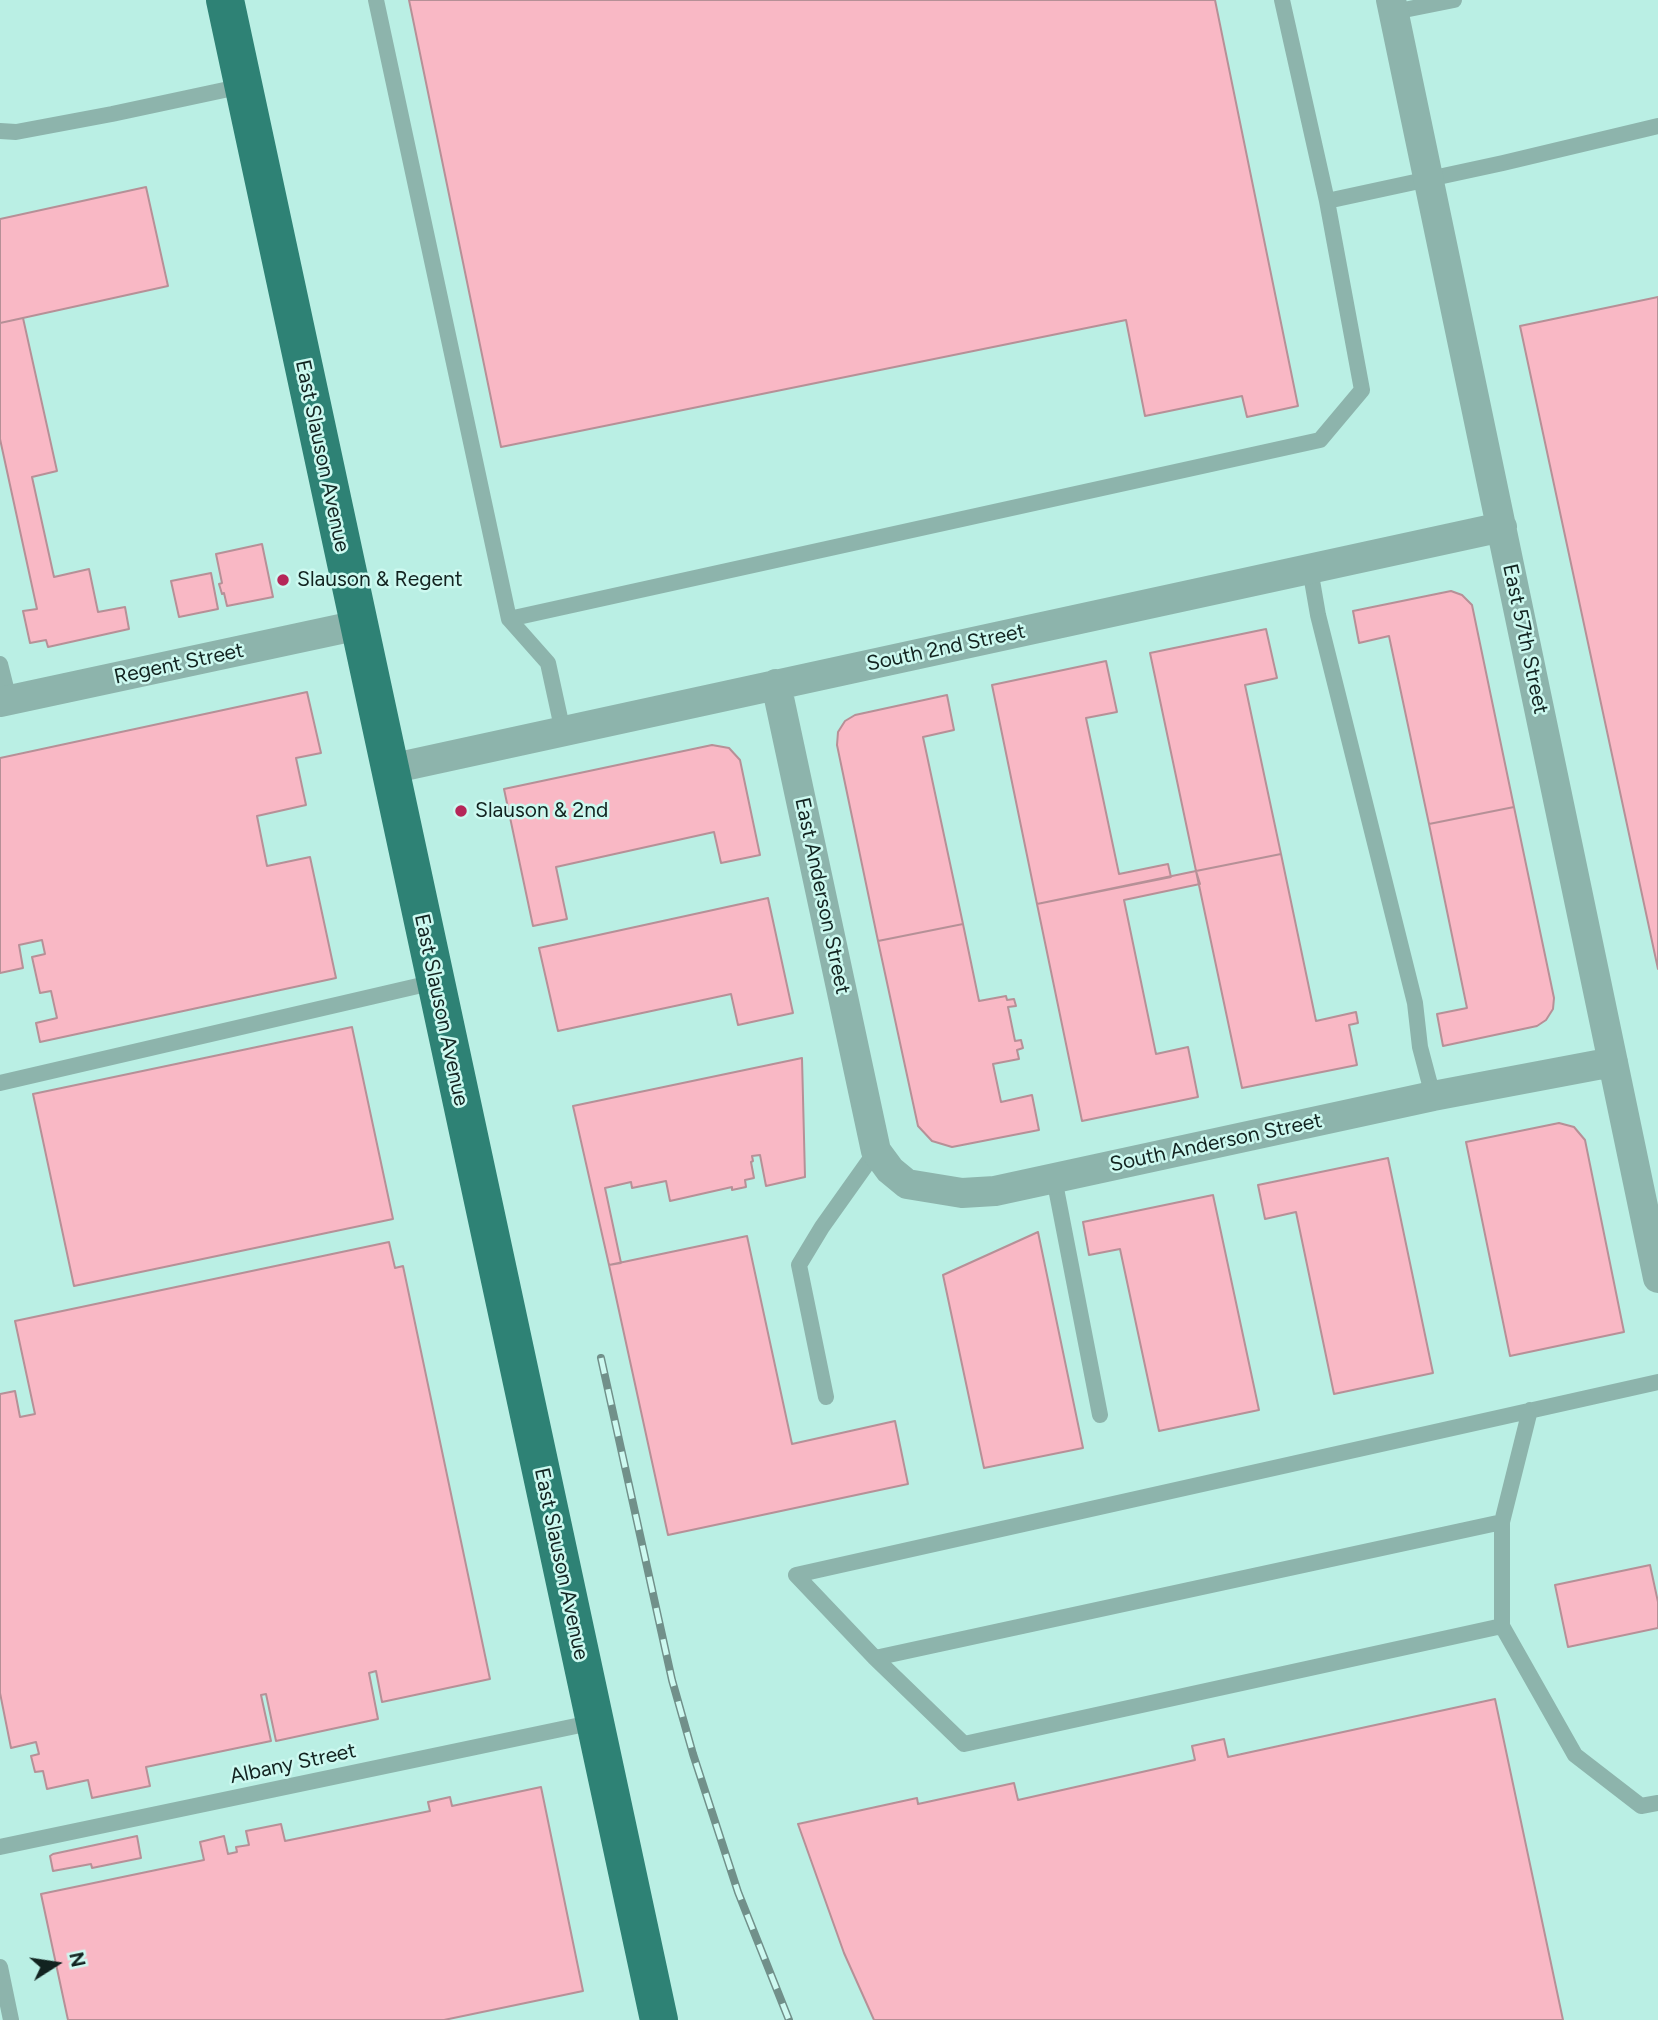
<!DOCTYPE html>
<html>
<head>
<meta charset="utf-8">
<style>
	body { margin:0 }
	#map { position:relative; width:1658px; height:2020px; overflow:hidden; background:#cdf9f0; font-family:Figtree,sans-serif }
	canvas { display:block }
	.north { position:absolute; left:21px; top:1929px; width:70px; height:70px; -webkit-text-stroke:5px #cdf9f0; paint-order:stroke; rotate:78deg; font-size:19px; font-weight:700; line-height:28px; text-align:center; color:#122320 }
	.north::after { content:''; display:block; margin:auto; width:24px; height:32px; background:#122320; clip-path:polygon(50% 0,100% 100%,50% 72%,0 100%) }
</style>
</head>
<body>
<div id="map">
<canvas width="1658" height="2020"></canvas>
<div class="north">N</div>
</div>
<script>
const ctx = document.querySelector('canvas').getContext('2d');
ctx.lineJoin = 'round';
function paint(path, color) { ctx.fillStyle = color; ctx.fill(path, 'evenodd'); }
const toPath = rows => new Path2D(rows.map(r => 'M' + r).join(''));
function strokePath(path, color, width, dash) { ctx.strokeStyle = color; ctx.lineWidth = width; ctx.lineCap = dash ? 'butt' : 'round'; ctx.setLineDash(dash || []); ctx.stroke(path); }
function write(font, color, halo, rows, align = 'center') {
  ctx.font = font + ' Figtree,sans-serif'; ctx.lineWidth = 5; ctx.setLineDash([]); ctx.textBaseline = 'middle'; ctx.strokeStyle = halo; ctx.fillStyle = color; for (const [text, x, y, turn = 0] of rows) {
    ctx.save(); ctx.translate(x, y); ctx.rotate((+turn || 0) * Math.PI / 180); ctx.textAlign = isNaN(turn) ? turn : align; if (halo) ctx.strokeText(text, 0, 0); ctx.fillText(text, 0, 0); ctx.restore();
  }
}
paint(toPath([
	[0,0,1658,0,1658,2020,0,2020]
]), '#baefe4');
const building = toPath([
	[409,0,1215,0,1298,406,1247,417,1242,396,1145,416,1126,320,501,447,409,0],
	[146,187,168,286,0,323,0,219,146,187],
	[1658,297,1658,969,1520,326,1658,297],
	[23,318,57,471,32,477,54,577,89,569,98,612,125,607,129,629,48,647,46,640,30,643,23,611,37,609,0,439,0,323,23,318],
	[262,544,273,597,227,606,224,593,222,594,219,584,222,583,216,554,262,544],
	[211,573,218,609,179,617,171,581,211,573],
	[1451,591,1462,595,1472,605,1514,807,1429,824,1389,636,1359,643,1353,611,1451,591],
	[1266,629,1277,678,1245,685,1281,854,1196,871,1150,653,1266,629],
	[1106,661,1117,712,1086,718,1119,874,1168,864,1171,877,1037,904,992,685,1106,661],
	[307,692,321,753,296,758,306,805,257,816,267,866,310,857,336,978,40,1042,36,1023,57,1018,51,991,40,993,32,957,45,954,42,940,19,945,23,968,0,973,0,758,307,692],
	[947,695,954,730,923,737,963,924,878,941,837,745,838,732,845,721,855,715,947,695],
	[712,745,729,748,740,760,760,855,721,863,714,832,556,867,567,919,533,926,504,789,712,745],
	[1514,807,1554,998,1553,1009,1546,1020,1537,1026,1443,1046,1437,1014,1467,1008,1429,824,1514,807],
	[1281,854,1316,1021,1356,1012,1358,1023,1349,1025,1357,1065,1242,1088,1196,871,1281,854],
	[1196,871,1200,884,1124,900,1156,1054,1188,1047,1198,1097,1082,1121,1037,904,1196,871],
	[768,898,793,1013,738,1025,731,994,558,1031,539,948,768,898],
	[963,924,979,1001,1006,996,1007,1000,1014,999,1016,1006,1008,1007,1015,1041,1021,1040,1023,1048,1017,1050,1019,1059,993,1064,1001,1102,1032,1095,1039,1130,952,1147,932,1141,918,1126,878,941,963,924],
	[352,1027,393,1219,74,1286,33,1094,352,1027],
	[802,1058,805,1177,766,1186,760,1155,752,1156,753,1161,751,1162,754,1178,745,1180,746,1187,732,1190,732,1187,670,1201,666,1181,632,1188,631,1182,605,1188,621,1263,609,1265,573,1106,802,1058],
	[1559,1123,1574,1127,1585,1140,1624,1332,1510,1356,1466,1142,1559,1123],
	[1388,1158,1433,1373,1334,1394,1296,1212,1265,1219,1258,1185,1388,1158],
	[1213,1195,1259,1410,1159,1431,1120,1249,1089,1255,1083,1222,1213,1195],
	[1038,1232,1083,1448,984,1468,943,1275,1038,1232],
	[747,1236,792,1444,895,1421,908,1484,668,1535,609,1265,747,1236],
	[389,1242,395,1268,403,1266,490,1679,382,1702,376,1671,369,1673,378,1719,276,1741,266,1694,261,1695,271,1741,146,1767,150,1786,92,1798,88,1780,47,1789,43,1771,35,1772,31,1756,39,1754,36,1742,11,1748,0,1693,0,1394,15,1391,20,1417,35,1414,15,1321,389,1242],
	[1650,1565,1658,1602,1658,1628,1568,1647,1555,1585,1650,1565],
	[1495,1699,1563,2020,874,2020,844,1953,798,1824,917,1798,918,1804,1014,1783,1018,1800,1195,1760,1192,1746,1224,1739,1228,1757,1495,1699],
	[541,1787,583,1991,444,2020,68,2020,41,1894,204,1860,200,1842,224,1836,228,1854,237,1852,236,1847,249,1845,246,1831,281,1824,285,1841,430,1811,428,1802,450,1797,452,1806,541,1787],
	[137,1836,141,1858,92,1868,91,1864,53,1871,50,1856,53,1854,137,1836]
]);
paint(building, '#f9b8c5');
strokePath(building, '#b69097', 2);
strokePath(toPath([
	[376,0,509,619,548,663,563,732],
	[1282,0,1327,201],
	[1394,12,1454,0],
	[0,131,16,132,112,114,243,86],
	[1310,569,1318,615,1415,1003,1420,1047,1433,1096],
	[509,619,1320,440,1362,390,1327,201,1503,163,1658,126],
	[0,664,9,700],
	[0,1083,435,982],
	[1054,1178,1100,1415],
	[1658,1382,796,1575,875,1658,964,1744,1502,1626,1575,1755,1641,1806,1658,1803],
	[826,1397,799,1265,822,1227,876,1151],
	[1502,1626,1502,1522,1530,1410],
	[875,1658,1502,1522],
	[0,1847,595,1722],
	[0,1967,11,2020]
]), '#8db4ac', 16);
strokePath(toPath([
	[1391,0,1658,1278],
	[776,684,876,1151,890,1170,907,1184,962,1193,995,1191,1433,1096,1613,1062],
	[0,702,359,625],
	[390,769,1502,527]
]), '#8db4ac', 30);
strokePath(toPath([
	[225,0,659,2020]
]), '#2e8275', 38);
const rail = toPath([
	[601,1358,672,1680,693,1754,738,1892,789,2020]
]);
strokePath(rail, '#71908a', 8);
strokePath(rail, '#cdf9f0', 5, [16]);
for (const [x, y, r, color] of [
	[283,580,7,"#b52658"],
	[461,811,7,"#b52658"]
]) { const dot = new Path2D(); dot.arc(x, y, r, 0, 2 * Math.PI); ctx.fillStyle = color; ctx.fill(dot); strokePath(dot, '#cdf9f0', 2.5); }
write('21px', '#122320', '#cdf9f0', [
	["East Slauson Avenue",322,456,78],
	["East 57th Street",1525,639,78],
	["South 2nd Street",946,648,-12],
	["Regent Street",179,664,-12],
	["East Anderson Street",822,896,78],
	["East Slauson Avenue",441,1010,78],
	["South Anderson Street",1216,1143,-12],
	["East Slauson Avenue",561,1564,78],
	["Albany Street",293,1764,-12]
]);
write('21px', '#122320', '#cdf9f0', [
	["Slauson & Regent",297,580],
	["Slauson & 2nd",475,811]
], 'left');
</script>
</body>
</html>
